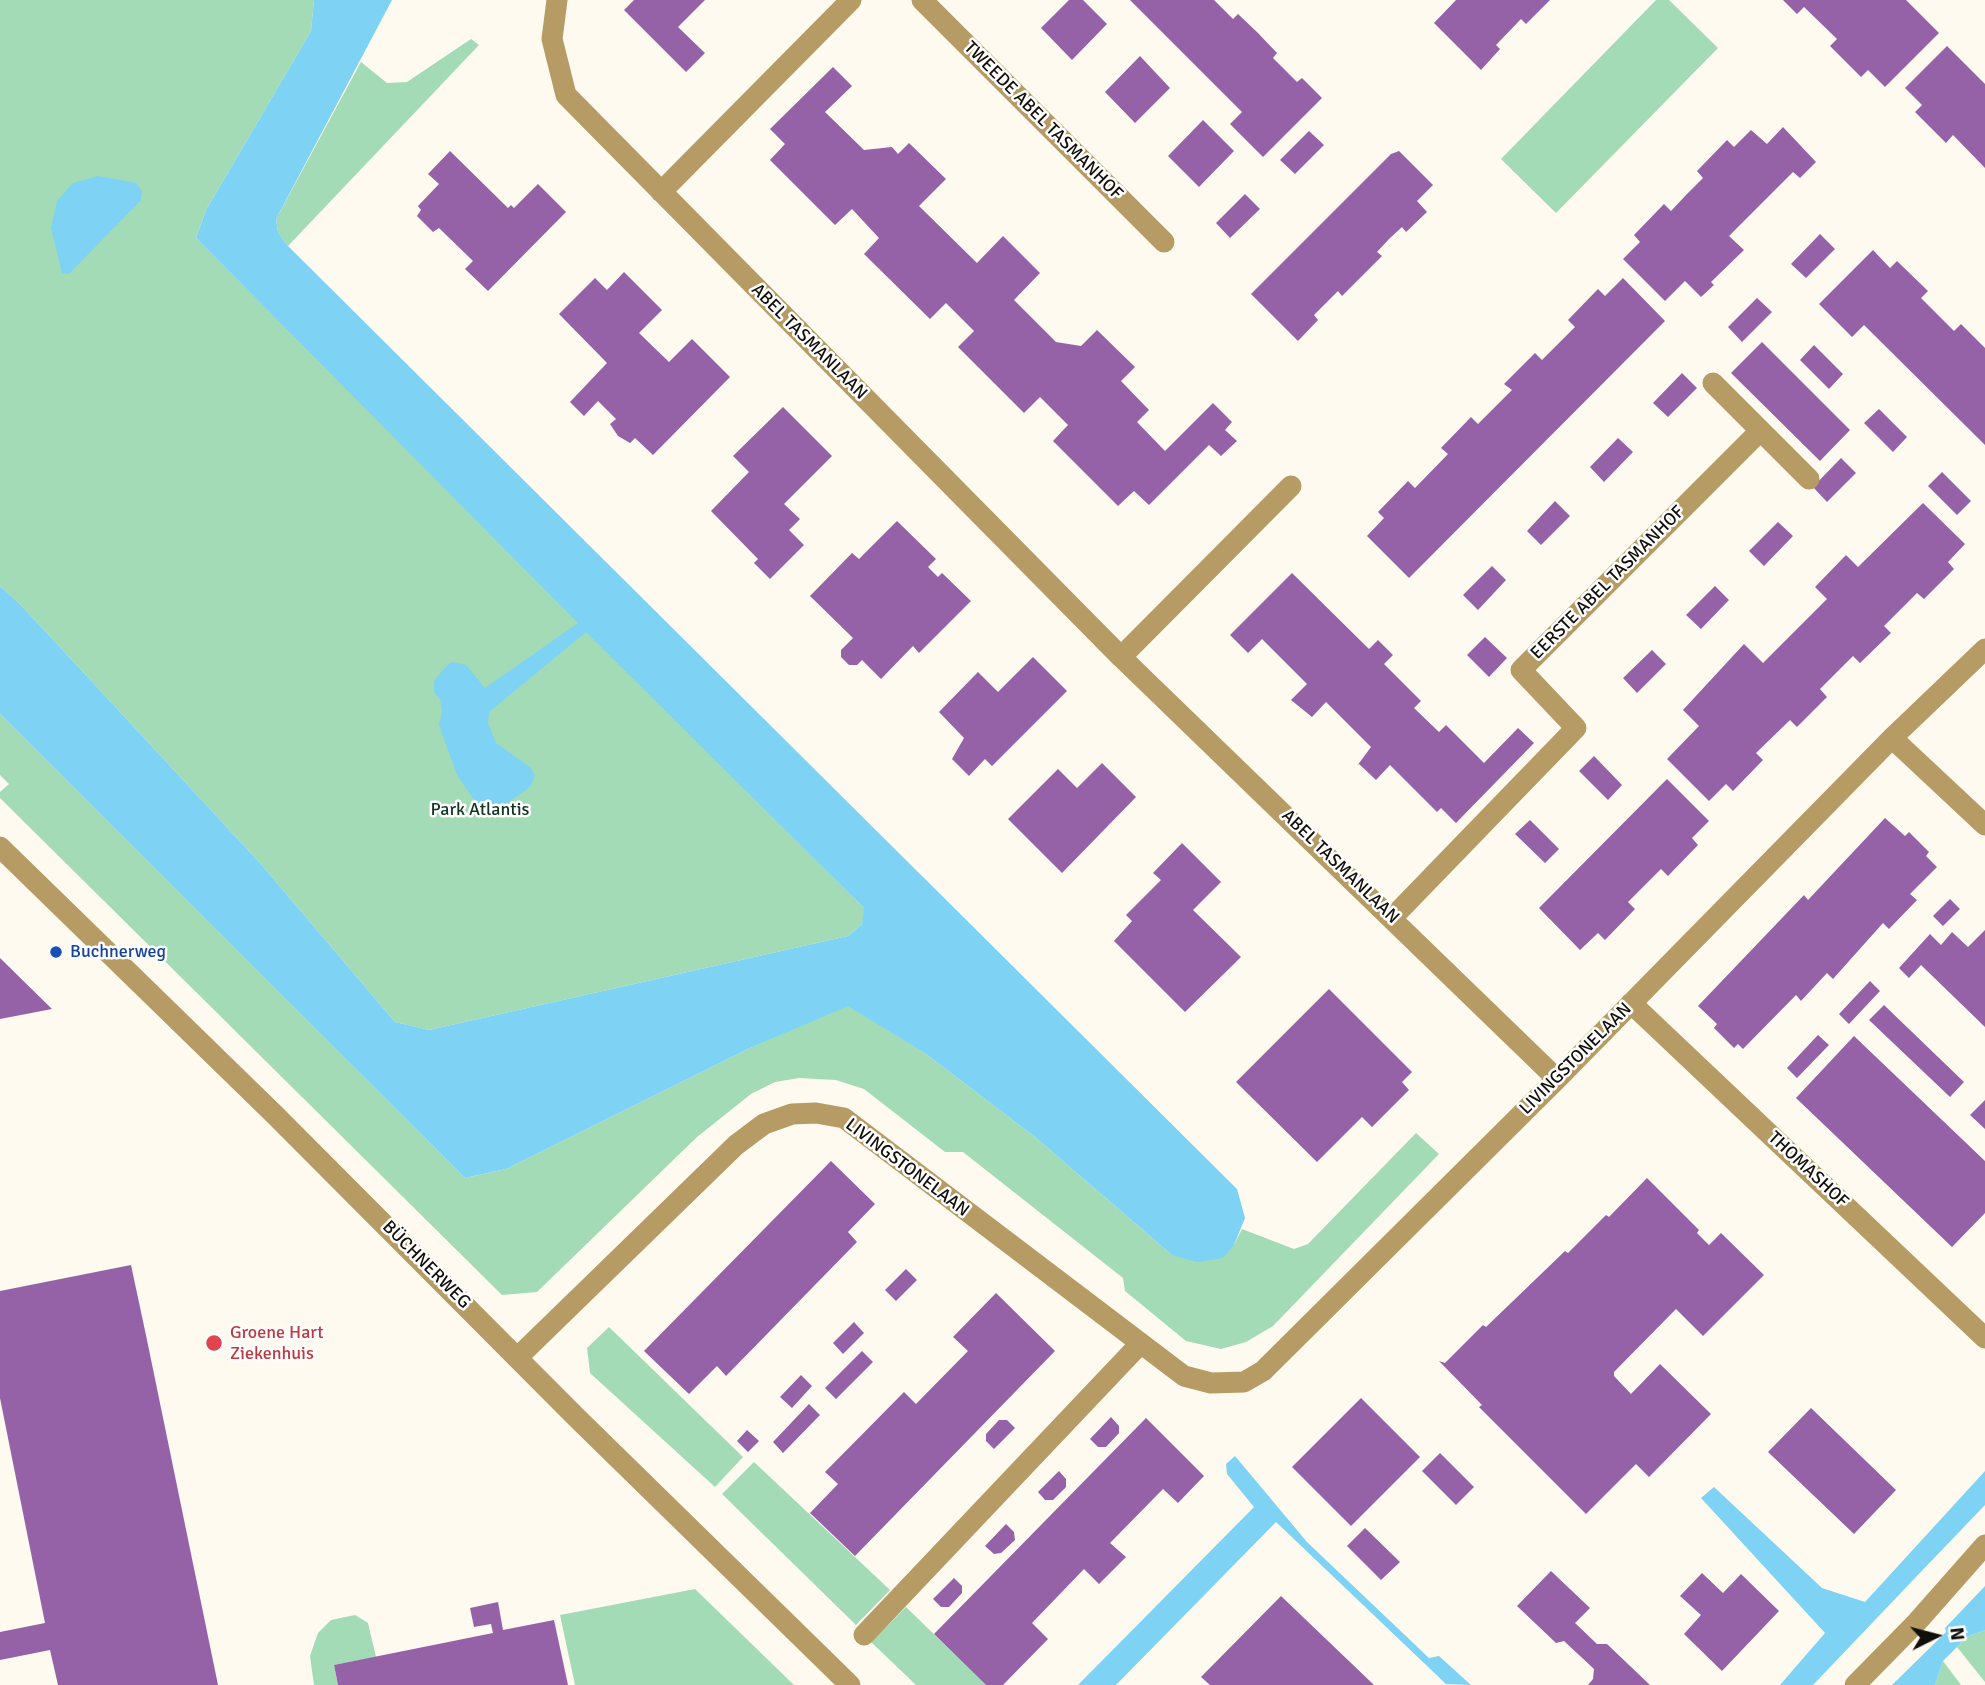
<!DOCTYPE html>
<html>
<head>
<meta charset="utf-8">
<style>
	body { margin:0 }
	#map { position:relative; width:1985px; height:1685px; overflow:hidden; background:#fefaf0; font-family:Signika,sans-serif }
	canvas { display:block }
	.north { position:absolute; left:1901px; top:1601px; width:70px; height:70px; -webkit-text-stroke:5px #fff; paint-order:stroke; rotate:84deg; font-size:19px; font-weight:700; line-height:28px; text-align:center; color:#110f09 }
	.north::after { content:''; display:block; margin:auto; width:24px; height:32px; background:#110f09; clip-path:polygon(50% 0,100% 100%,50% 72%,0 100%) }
</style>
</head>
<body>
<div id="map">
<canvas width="1985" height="1685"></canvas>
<div class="north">N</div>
</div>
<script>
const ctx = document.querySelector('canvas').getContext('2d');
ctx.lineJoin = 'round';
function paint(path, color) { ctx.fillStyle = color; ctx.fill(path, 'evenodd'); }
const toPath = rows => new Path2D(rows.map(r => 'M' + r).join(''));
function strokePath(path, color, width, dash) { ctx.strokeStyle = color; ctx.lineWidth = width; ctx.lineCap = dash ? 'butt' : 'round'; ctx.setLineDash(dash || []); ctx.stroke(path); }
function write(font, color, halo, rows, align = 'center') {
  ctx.font = font + ' Signika,sans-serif'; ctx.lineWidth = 5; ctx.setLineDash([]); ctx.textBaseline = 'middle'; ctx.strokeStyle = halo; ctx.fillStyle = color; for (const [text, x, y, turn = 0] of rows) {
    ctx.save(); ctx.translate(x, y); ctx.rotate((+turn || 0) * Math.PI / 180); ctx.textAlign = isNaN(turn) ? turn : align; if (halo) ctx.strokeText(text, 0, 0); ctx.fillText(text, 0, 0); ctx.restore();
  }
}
paint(toPath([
	[0,0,314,0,311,31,206,210,196,238,865,909,862,924,848,936,429,1030,395,1022,260,863,20,604,0,586],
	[1656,0,1669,0,1718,48,1556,213,1501,159],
	[471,39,479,45,288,246,278,232,276,219,361,62,387,83,407,82],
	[0,714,465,1178,506,1169,748,1049,848,1005,926,1054,1035,1137,1172,1255,1234,1245,1242,1229,1294,1249,1308,1244,1416,1133,1439,1154,1273,1326,1246,1342,1221,1349,1186,1341,1125,1291,1123,1278,963,1152,945,1152,864,1089,836,1080,799,1078,775,1082,751,1094,697,1137,537,1292,502,1295,0,798,0,792,9,784,0,775],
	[609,1327,743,1457,715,1487,590,1373,587,1348],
	[754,1462,890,1590,856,1625,722,1494],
	[695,1589,794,1685,575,1685,560,1615],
	[906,1607,986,1685,916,1685,871,1642],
	[355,1615,368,1623,376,1657,334,1665,338,1685,314,1685,310,1656,318,1633,331,1620],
	[1985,1630,1985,1682,1957,1647,1967,1637],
	[1943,1661,1961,1685,1935,1685]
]), '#a2dbb6');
paint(toPath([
	[314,0,392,0,276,219,278,232,288,246,1237,1189,1245,1218,1234,1245,1223,1258,1197,1262,1172,1255,1035,1137,926,1054,848,1006,748,1049,506,1169,465,1178,0,714,0,586,20,604,260,863,395,1022,429,1030,848,936,862,924,864,908,586,632,489,712,488,723,496,743,530,767,535,776,530,787,503,806,493,810,485,809,472,797,457,775,439,725,442,711,440,699,434,692,434,681,442,671,451,662,466,665,485,688,578,623,196,238,206,210,311,31],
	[98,176,136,183,142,191,141,200,69,274,62,273,51,228,57,201,73,183],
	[1235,1456,1307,1542,1429,1658,1439,1656,1471,1685,1446,1684,1276,1522,1116,1685,1078,1685,1254,1507,1227,1474,1226,1464],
	[1985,1471,1985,1505,1916,1577,1813,1685,1780,1685,1825,1633,1701,1498,1714,1487,1822,1588,1865,1602],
	[1985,1586,1985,1630,1967,1637,1943,1661,1935,1685,1892,1685,1946,1632,1945,1628]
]), '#7ed2f4');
paint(toPath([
	[634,0,705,0,678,27,705,53,686,72,624,10],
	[1069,0,1083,0,1107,24,1072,60,1041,28],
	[1130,0,1214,0,1233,19,1238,14,1258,33,1277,53,1273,58,1297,82,1302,78,1322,98,1263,157,1230,124,1242,112],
	[1456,0,1550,0,1526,24,1521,19,1496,45,1500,49,1481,70,1434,23],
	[1783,0,1906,0,1939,33,1885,87,1868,70,1861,77,1830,46,1837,39,1804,7,1797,14],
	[1947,46,1985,84,1985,168,1953,135,1946,143,1915,112,1922,105,1905,88],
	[1140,56,1170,88,1135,123,1105,92],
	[833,67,852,86,825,112,864,150,892,147,898,154,909,143,946,179,919,206,977,263,1003,236,1040,273,1014,300,1056,342,1081,346,1097,330,1135,367,1121,381,1149,410,1137,422,1165,451,1213,403,1232,422,1225,430,1237,441,1221,456,1209,445,1149,505,1134,491,1118,506,1053,441,1068,425,1040,397,1024,413,958,347,974,331,946,303,930,319,864,254,879,238,852,209,835,225,770,160,785,144,770,129],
	[1203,120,1234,151,1199,187,1168,156],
	[1783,127,1816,162,1800,178,1793,172,1729,236,1744,250,1711,282,1714,285,1701,297,1685,281,1665,301,1623,259,1640,242,1634,235,1664,204,1671,211,1687,194,1703,178,1697,171,1727,140,1734,147,1751,130,1767,144],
	[1309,131,1324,145,1295,174,1280,160],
	[450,151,508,208,511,205,514,208,538,184,566,212,488,291,465,269,473,261,439,228,433,232,417,216,421,210,418,206,439,184,428,174],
	[1399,151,1433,185,1417,201,1427,212,1406,232,1402,227,1389,239,1377,252,1382,256,1342,296,1338,291,1314,315,1318,320,1298,341,1251,294,1391,154],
	[1245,194,1260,209,1230,238,1216,223],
	[1820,234,1835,249,1806,278,1791,264],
	[1873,250,1890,268,1897,261,1928,291,1921,298,1954,331,1961,324,1985,348,1985,445,1864,325,1852,337,1819,304],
	[624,272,662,310,639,333,669,362,692,339,730,377,653,455,635,438,630,443,618,436,610,424,616,419,598,401,584,416,570,402,607,363,559,314,595,278,607,290],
	[1623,278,1665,321,1409,578,1367,536,1384,518,1378,512,1408,481,1415,488,1448,454,1441,448,1471,417,1478,424,1512,390,1504,384,1535,353,1542,360,1575,327,1568,320,1598,289,1605,296],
	[1757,298,1772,312,1742,342,1728,327],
	[1762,342,1850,430,1820,461,1731,373],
	[1814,345,1843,374,1829,389,1800,360],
	[1682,373,1697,388,1668,417,1653,403],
	[783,407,832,456,784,504,800,519,789,530,804,545,770,579,754,563,758,559,711,511,749,472,733,456],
	[1879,409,1907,437,1893,452,1864,423],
	[1618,438,1633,452,1604,482,1590,467],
	[1841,458,1856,473,1827,502,1813,487],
	[1942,472,1971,501,1957,515,1928,486],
	[1555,501,1570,516,1541,545,1527,531],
	[1923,503,1965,544,1948,562,1954,569,1924,599,1917,593,1884,626,1891,633,1860,663,1853,656,1820,689,1827,697,1797,727,1790,720,1756,753,1763,760,1733,791,1726,784,1709,801,1667,759,1699,726,1683,710,1744,644,1763,663,1827,599,1815,587,1846,555,1858,567],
	[897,521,936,559,928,567,938,577,942,573,971,601,919,653,913,646,881,679,862,660,857,665,849,665,841,657,841,650,853,638,810,596,852,553,859,559],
	[1778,522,1793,536,1764,566,1749,551],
	[1492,566,1506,580,1478,610,1463,595],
	[1292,573,1369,649,1378,640,1393,655,1384,664,1421,701,1414,708,1439,732,1446,725,1484,763,1518,728,1534,743,1456,823,1441,808,1437,812,1390,765,1376,780,1359,764,1357,766,1371,747,1326,702,1312,717,1291,700,1307,684,1262,639,1248,653,1230,635],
	[1715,586,1729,600,1701,629,1686,615],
	[1485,637,1507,658,1489,677,1467,655],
	[1652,650,1666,664,1637,693,1623,678],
	[1033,657,1067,691,992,766,985,759,969,776,952,759,964,738,939,712,978,672,998,692],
	[1594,756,1622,785,1608,800,1579,771],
	[1102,763,1136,797,1062,873,1008,819,1058,769,1077,788],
	[1667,779,1709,821,1692,838,1698,845,1668,876,1661,869,1628,902,1635,909,1605,940,1598,933,1580,950,1539,908],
	[1885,818,1905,836,1909,832,1929,852,1926,856,1937,867,1910,894,1917,900,1889,929,1883,923,1833,979,1827,973,1801,1001,1796,995,1743,1049,1738,1044,1734,1048,1714,1028,1717,1024,1698,1006,1804,895,1808,900],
	[1530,820,1559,849,1545,863,1515,834],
	[1182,843,1221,882,1193,910,1241,957,1185,1012,1114,941,1132,921,1126,915,1161,880,1153,873],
	[1950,899,1960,909,1943,926,1933,916],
	[1985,930,1985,1027,1921,965,1909,978,1899,968,1930,934,1941,945,1952,932,1968,947],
	[0,958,52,1009,0,1019],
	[1870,981,1880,991,1849,1024,1839,1014],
	[1329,989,1412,1072,1402,1082,1409,1090,1372,1127,1362,1117,1317,1162,1236,1082],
	[1884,1005,1964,1082,1950,1097,1869,1020],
	[1818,1035,1829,1045,1797,1078,1787,1068],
	[1854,1036,1985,1161,1985,1213,1952,1247,1796,1098],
	[1985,1100,1985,1129,1970,1115],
	[831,1161,875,1204,848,1232,857,1242,726,1376,717,1366,689,1394,644,1351],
	[1647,1178,1699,1230,1697,1233,1709,1245,1721,1233,1764,1275,1703,1336,1676,1309,1614,1372,1614,1376,1631,1394,1660,1364,1711,1414,1649,1477,1636,1464,1586,1514,1479,1407,1482,1405,1439,1361,1445,1363,1483,1325,1486,1327,1565,1251,1568,1253,1606,1215,1609,1217],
	[131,1265,147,1340,218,1685,58,1685,50,1650,0,1660,0,1632,45,1623,0,1398,0,1291],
	[906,1269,917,1280,896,1301,885,1290],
	[996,1293,1055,1351,855,1556,810,1513,838,1484,825,1472,904,1392,916,1404,968,1351,953,1337],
	[854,1322,864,1333,843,1354,833,1343],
	[862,1351,873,1362,836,1399,825,1388],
	[801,1375,812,1386,792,1408,780,1397],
	[1361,1398,1420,1457,1351,1526,1292,1467],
	[809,1404,820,1415,783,1453,773,1442],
	[1811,1408,1896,1490,1854,1534,1768,1452],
	[1111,1417,1119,1426,1119,1433,1106,1447,1098,1447,1090,1439],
	[1146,1418,1204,1476,1178,1503,1163,1489,1110,1543,1126,1557,1099,1584,1084,1569,1032,1623,1048,1639,1003,1685,986,1685,934,1634],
	[999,1420,1007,1420,1015,1428,994,1449,986,1441,986,1434],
	[747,1430,759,1441,748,1452,737,1441],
	[1440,1453,1474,1487,1456,1505,1422,1471],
	[1059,1471,1066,1479,1066,1487,1053,1500,1045,1500,1038,1492],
	[1006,1524,1014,1532,1015,1540,1001,1553,994,1554,985,1546],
	[1365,1528,1400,1562,1381,1580,1347,1546],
	[1551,1571,1590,1608,1575,1623,1597,1644,1607,1644,1650,1685,1588,1685,1593,1679,1594,1669,1564,1641,1556,1643,1517,1606],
	[1702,1573,1723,1593,1741,1574,1779,1611,1722,1671,1684,1634,1701,1615,1680,1596],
	[954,1578,962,1586,962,1593,949,1607,941,1607,933,1599],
	[1281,1596,1374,1685,1210,1685,1201,1677],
	[498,1602,503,1630,554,1620,568,1685,338,1685,334,1665,493,1633,491,1624,474,1627,470,1608]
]), '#9562a8');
strokePath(toPath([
	[557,0,552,39,566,95,1121,657,1557,1079],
	[922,0,1164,242],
	[661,192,851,0],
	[1713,383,1809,479],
	[1121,657,1291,486],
	[1892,738,1985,825],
	[0,847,274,1114,576,1417,850,1685],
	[1392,918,1576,728,1521,670,1760,431],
	[1631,1003,1985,1338],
	[518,1357,736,1145,764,1124,792,1114,816,1113,844,1118,1184,1376,1211,1383,1244,1382,1263,1371,1557,1079,1892,738,1985,649],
	[864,1635,1139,1345],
	[1855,1685,1917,1622,1985,1545]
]), '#b69c64', 21);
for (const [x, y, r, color] of [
	[56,952,7,"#1a4fb4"],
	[214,1343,9,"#e0444e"]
]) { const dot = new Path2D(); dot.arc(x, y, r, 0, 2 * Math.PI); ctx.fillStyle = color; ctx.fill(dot); strokePath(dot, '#fff', 2.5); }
write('18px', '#110f09', '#fff', [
	["TWEEDE ABEL TASMANHOF",1043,121,45],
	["ABEL TASMANLAAN",809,342,45],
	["EERSTE ABEL TASMANHOF",1608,583,-45],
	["ABEL TASMANLAAN",1340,867,44],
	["LIVINGSTONELAAN",1576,1059,-45],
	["LIVINGSTONELAAN",907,1168,37],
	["THOMASHOF",1808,1170,43],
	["BÜCHNERWEG",426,1265,45]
]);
write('18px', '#0f3621', '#fff', [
	["Park Atlantis",480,810]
]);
write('18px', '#164399', '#fff', [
	["Buchnerweg",70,952]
], 'left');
write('18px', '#be3a42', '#fff', [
	["Groene Hart",230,1333],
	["Ziekenhuis",230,1354]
], 'left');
</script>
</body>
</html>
